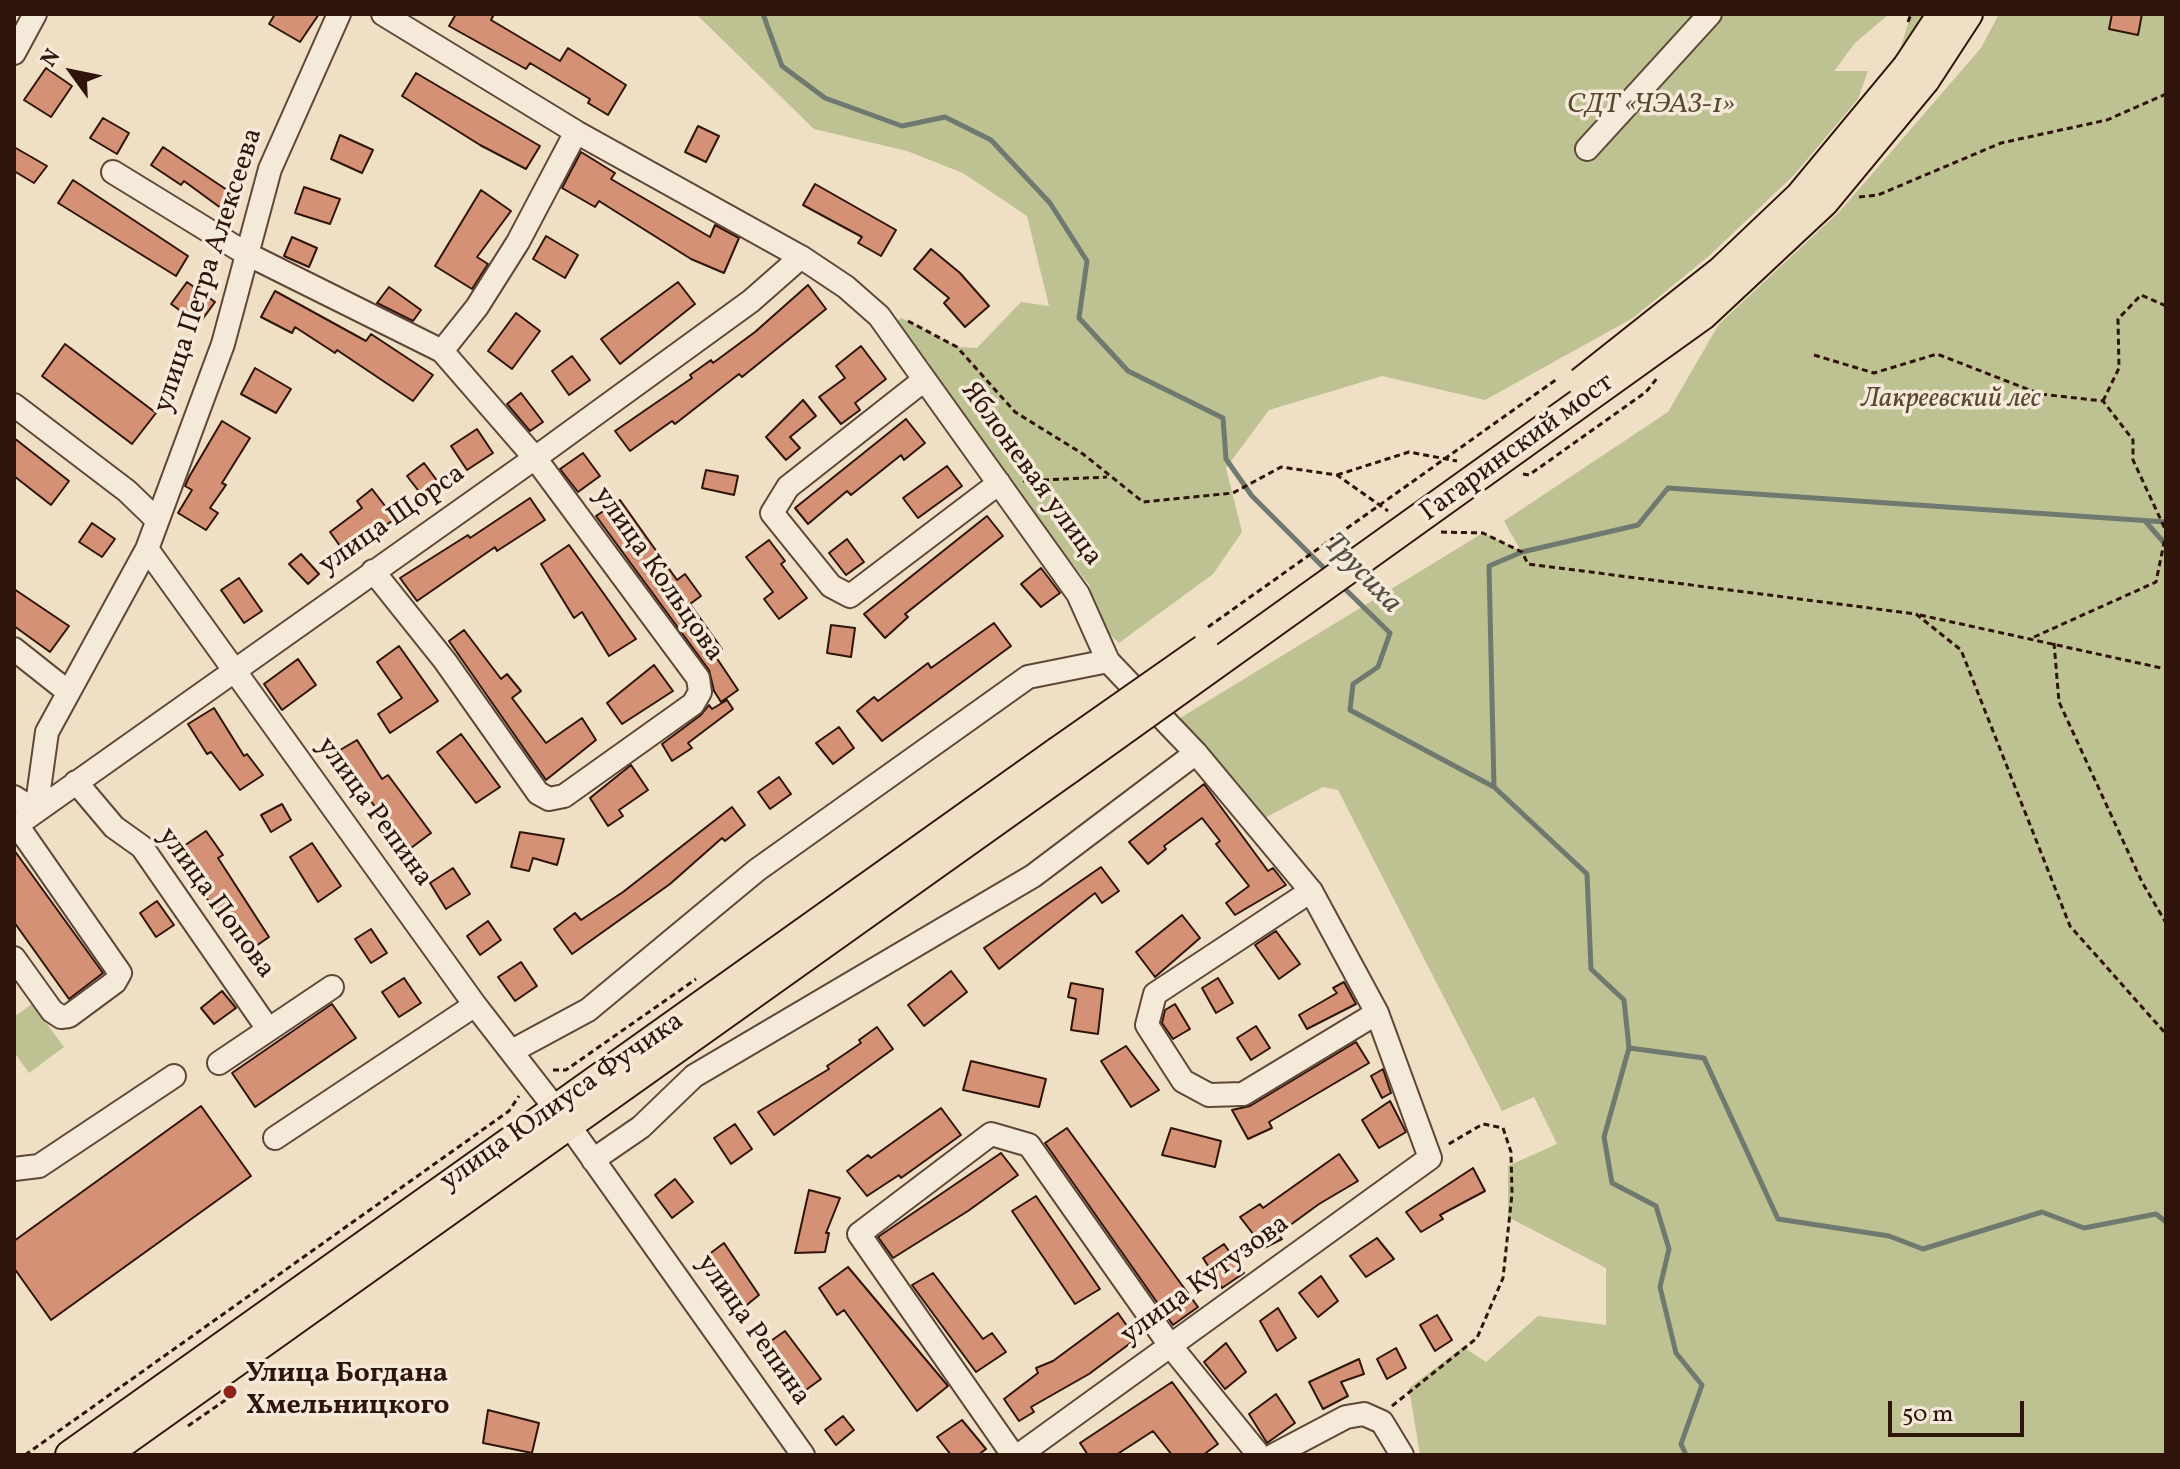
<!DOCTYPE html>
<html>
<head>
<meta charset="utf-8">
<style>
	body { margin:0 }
	#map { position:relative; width:2180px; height:1469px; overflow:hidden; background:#efdfc4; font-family:Vollkorn,serif }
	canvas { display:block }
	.frame { position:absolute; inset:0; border:16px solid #2f140a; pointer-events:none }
	.north { position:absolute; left:32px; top:32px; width:80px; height:80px; -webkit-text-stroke:6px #f5ead9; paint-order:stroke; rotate:303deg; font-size:22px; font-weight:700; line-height:32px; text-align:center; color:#2f140a }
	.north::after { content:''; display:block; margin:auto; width:28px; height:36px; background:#2f140a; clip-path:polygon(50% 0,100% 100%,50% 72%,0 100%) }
	.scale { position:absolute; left:1888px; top:1401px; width:136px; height:36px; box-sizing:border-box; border:4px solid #2f140a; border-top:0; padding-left:10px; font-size:24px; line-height:28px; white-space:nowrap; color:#2f140a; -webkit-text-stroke:6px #f5ead9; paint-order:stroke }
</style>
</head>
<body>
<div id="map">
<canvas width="2180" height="1469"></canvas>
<div class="frame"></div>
<div class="north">N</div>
<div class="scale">50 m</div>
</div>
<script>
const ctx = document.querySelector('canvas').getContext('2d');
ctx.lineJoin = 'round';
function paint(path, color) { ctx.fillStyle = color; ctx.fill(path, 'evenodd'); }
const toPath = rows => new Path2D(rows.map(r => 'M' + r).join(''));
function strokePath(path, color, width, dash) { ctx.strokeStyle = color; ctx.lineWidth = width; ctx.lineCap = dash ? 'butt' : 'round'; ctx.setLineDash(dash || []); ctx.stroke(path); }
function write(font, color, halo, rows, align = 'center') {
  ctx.font = font + ' Vollkorn,serif'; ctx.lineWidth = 7; ctx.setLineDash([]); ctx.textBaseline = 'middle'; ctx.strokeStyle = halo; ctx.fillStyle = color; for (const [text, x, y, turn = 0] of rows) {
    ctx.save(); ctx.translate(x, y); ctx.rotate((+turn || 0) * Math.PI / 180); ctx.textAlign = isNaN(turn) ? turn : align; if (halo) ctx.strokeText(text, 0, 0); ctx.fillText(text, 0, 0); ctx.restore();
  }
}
paint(toPath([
	[696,14,1889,14,1855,43,1834,71,1868,71,1858,99,1795,174,1709,256,1633,318,1485,400,1382,376,1269,410,1226,468,1242,532,1213,574,1119,643,1088,614,1090,586,935,389,930,364,892,323,902,318,957,347,977,348,1021,302,1049,306,1027,216,963,173,907,151,814,129],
	[1911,14,1925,14,1897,60],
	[1999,14,2166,14,2166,1455,1420,1455,1409,1388,1463,1347,1486,1362,1538,1316,1606,1325,1606,1268,1508,1217,1508,1166,1557,1144,1534,1097,1502,1111,1338,790,1323,787,1261,820,1172,723,1483,533,1521,551,1504,521,1668,412,1719,324,1840,211,1981,48],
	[32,1004,64,1047,29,1073,14,1052,14,1017]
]), '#bec191');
strokePath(toPath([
	[763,14,782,66,825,98,902,126,945,117,991,140,1050,203,1087,261,1079,318,1128,371,1223,418,1226,459,1252,496,1329,573],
	[2146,522,2166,545],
	[1342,586,1390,633,1378,667,1353,684,1350,710,1494,787,1587,874,1591,969,1624,1000,1629,1048,1604,1137,1612,1183,1656,1206,1669,1249,1660,1287,1676,1353,1702,1385,1681,1444,1686,1455],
	[1494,787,1489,566,1522,552,1638,525,1668,488,2166,522],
	[1629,1048,1704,1058,1778,1219,1889,1236,1923,1249,2042,1212,2084,1228,2156,1214,2166,1222]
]), '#6f796f', 5);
const building = toPath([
	[275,14,319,14,300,42,269,24,275,14],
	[456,14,494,14,491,20,560,61,568,48,626,85,608,115,588,103,590,99,530,63,526,69,449,26,456,14],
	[2112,14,2142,14,2138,35,2109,29,2112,14],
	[46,68,72,86,51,117,24,100,46,68],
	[416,73,540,146,526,169,480,145,402,96,416,73],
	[103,118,129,133,117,154,90,138,103,118],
	[698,126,719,136,706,162,685,152,698,126],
	[340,135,373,150,362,173,331,159,340,135],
	[14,147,47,166,34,183,14,171,14,147],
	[163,147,236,196,229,214,184,181,181,185,151,165,163,147],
	[581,152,615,173,611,179,710,237,715,225,739,238,724,273,691,259,599,201,595,207,562,188,581,152],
	[73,180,188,256,176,276,58,203,73,180],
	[815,184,896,230,881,256,858,243,862,237,803,205,815,184],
	[304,187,340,199,330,224,295,213,304,187],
	[481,190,511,211,477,257,488,264,472,289,435,266,481,190],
	[546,236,578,255,565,278,533,259,546,236],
	[292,237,317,248,309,267,284,256,292,237],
	[931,249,960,273,989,306,965,327,944,303,949,298,914,269,931,249],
	[187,282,215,302,199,324,171,304,187,282],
	[678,282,695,304,620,364,601,339,678,282],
	[808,285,826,309,742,377,739,374,675,424,672,421,630,451,615,431,692,378,690,375,711,360,713,363,755,332,808,285],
	[389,287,421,310,413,321,377,303,389,287],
	[275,291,366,341,371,334,433,375,413,401,337,350,335,353,295,327,292,333,261,317,275,291],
	[516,313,540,331,512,369,488,351,516,313],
	[65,344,156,413,132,444,42,376,65,344],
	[861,346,886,379,855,403,860,410,841,424,819,397,845,378,836,366,861,346],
	[572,356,590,380,569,395,552,371,572,356],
	[255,368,291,389,276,413,241,394,255,368],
	[521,393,543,422,530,431,507,404,521,393],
	[803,400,816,416,790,437,800,448,786,460,766,437,803,400],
	[906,419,925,443,904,460,901,455,851,495,847,491,808,524,795,508,906,419],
	[222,421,250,438,222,483,226,485,210,508,218,513,206,530,178,513,192,490,185,486,189,477,222,421],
	[477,429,493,453,467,470,451,446,477,429],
	[14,438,69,481,51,505,14,476,14,438],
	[583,453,600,476,578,492,560,469,583,453],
	[424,463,444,490,428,503,407,476,424,463],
	[947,466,962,486,918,518,903,498,947,466],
	[706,470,738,476,734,495,702,488,706,470],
	[372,489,395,519,345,553,330,532,362,508,357,501,372,489],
	[530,498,545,520,497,551,495,547,417,601,400,578,468,535,470,538,530,498],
	[620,500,677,580,685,574,701,596,690,604,722,649,714,654,738,690,721,702,714,691,709,670,596,516,620,500],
	[987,516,1003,536,905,614,908,617,885,638,864,614,987,516],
	[92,523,115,539,102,557,79,542,92,523],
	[847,539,864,562,846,575,829,553,847,539],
	[769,540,785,561,781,564,807,598,779,619,764,599,773,592,746,557,769,540],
	[569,545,636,639,609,656,582,612,574,618,541,564,569,545],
	[301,554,319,574,308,584,289,564,301,554],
	[1041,568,1060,593,1041,607,1021,584,1041,568],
	[239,578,262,611,244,623,221,590,239,578],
	[14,589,69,626,50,652,14,626,14,589],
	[994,623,1011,646,882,741,857,711,874,697,878,701,928,663,931,668,994,623],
	[831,625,855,628,851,657,827,653,831,625],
	[464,630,501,679,507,674,521,691,512,698,546,743,582,718,596,740,546,780,449,641,464,630],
	[399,646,438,701,390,733,378,714,402,698,377,662,399,646],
	[298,659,316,685,282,710,264,684,298,659],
	[654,665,673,691,622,724,607,703,654,665],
	[727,700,733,709,688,743,692,748,672,761,662,744,701,715,709,705,712,709,727,700],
	[214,708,244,756,247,754,263,775,240,790,211,752,207,754,188,724,214,708],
	[839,727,854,748,833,764,816,743,839,727],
	[461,734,500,787,476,803,437,752,461,734],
	[357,740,382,779,388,775,431,833,407,851,357,782,349,787,330,756,357,740],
	[631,765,648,790,619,810,623,816,608,826,590,798,631,765],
	[779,777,791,794,770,809,758,792,779,777],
	[1204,784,1268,871,1273,868,1286,885,1235,915,1226,903,1249,886,1216,844,1220,841,1202,818,1164,846,1166,849,1148,864,1129,842,1204,784],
	[282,804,291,820,271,832,261,815,282,804],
	[732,807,745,825,725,841,722,838,670,884,572,954,554,929,575,913,581,920,623,892,732,807],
	[206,831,223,855,218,858,269,937,246,953,200,889,204,887,178,850,206,831],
	[520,832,564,839,557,865,533,858,529,871,511,867,520,832],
	[312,843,341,886,318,902,290,857,312,843],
	[14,850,103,973,69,999,14,922,14,850],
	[1101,867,1119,891,1102,903,1095,893,999,969,984,948,1101,867],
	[453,868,470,894,446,909,430,883,453,868],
	[157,901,174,925,156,937,140,913,157,901],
	[1182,915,1200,938,1155,977,1136,952,1182,915],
	[488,921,501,940,480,955,467,936,488,921],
	[371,929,387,953,371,963,355,939,371,929],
	[1276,931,1300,964,1279,979,1255,945,1276,931],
	[521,962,537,986,515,1001,498,977,521,962],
	[951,971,967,992,924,1026,908,1005,951,971],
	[404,978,421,1003,399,1017,382,992,404,978],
	[1218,978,1233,1003,1216,1013,1202,988,1218,978],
	[1344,982,1356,1004,1307,1029,1299,1015,1337,993,1333,988,1344,982],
	[1071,983,1103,989,1098,1034,1071,1030,1076,999,1068,997,1071,983],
	[222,991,236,1008,214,1024,201,1008,222,991],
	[332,1004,356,1038,255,1107,232,1073,332,1004],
	[1175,1004,1190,1029,1173,1039,1162,1023,1165,1010,1175,1004],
	[1256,1026,1270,1048,1251,1060,1237,1038,1256,1026],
	[877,1027,893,1049,774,1135,758,1112,829,1069,827,1066,861,1043,859,1040,877,1027],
	[1356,1042,1369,1063,1269,1122,1272,1128,1248,1139,1232,1110,1250,1106,1356,1042],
	[1126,1046,1159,1090,1131,1107,1101,1061,1126,1046],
	[971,1061,1046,1079,1039,1107,963,1090,971,1061],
	[1383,1069,1391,1093,1382,1098,1371,1076,1383,1069],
	[1390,1101,1406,1132,1379,1148,1362,1120,1390,1101],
	[201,1106,251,1176,51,1320,14,1268,14,1241,201,1106],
	[941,1108,961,1135,901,1178,899,1175,867,1196,847,1171,868,1155,871,1158,941,1108],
	[735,1124,752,1149,731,1164,714,1138,735,1124],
	[1067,1128,1198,1307,1173,1325,1045,1143,1067,1128],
	[1171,1128,1221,1141,1215,1167,1162,1155,1171,1128],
	[1001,1153,1018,1175,968,1211,893,1258,878,1237,1001,1153],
	[1339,1154,1358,1181,1319,1204,1278,1234,1282,1239,1264,1248,1240,1217,1260,1204,1263,1208,1339,1154],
	[1473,1168,1485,1191,1440,1215,1443,1219,1421,1232,1406,1212,1473,1168],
	[675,1179,693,1202,672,1218,655,1195,675,1179],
	[809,1190,840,1198,826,1233,829,1233,825,1252,795,1253,809,1190],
	[1036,1196,1100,1289,1075,1304,1012,1211,1036,1196],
	[1377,1238,1394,1259,1366,1277,1350,1256,1377,1238],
	[724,1243,759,1295,737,1313,724,1293,727,1290,704,1258,724,1243],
	[1224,1244,1244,1273,1222,1288,1203,1258,1224,1244],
	[848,1267,948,1386,917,1411,844,1310,837,1315,819,1288,848,1267],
	[933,1273,983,1339,992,1333,1006,1352,976,1372,912,1285,933,1273],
	[1321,1276,1338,1301,1318,1317,1299,1293,1321,1276],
	[1278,1308,1296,1338,1277,1351,1260,1321,1278,1308],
	[1118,1313,1136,1339,1089,1374,1031,1407,1034,1412,1019,1421,1004,1399,1038,1373,1036,1368,1053,1361,1118,1313],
	[1437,1315,1452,1340,1435,1351,1420,1325,1437,1315],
	[785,1331,821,1379,799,1395,765,1345,785,1331],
	[1226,1343,1246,1372,1225,1389,1204,1362,1226,1343],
	[1396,1348,1406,1368,1387,1379,1377,1359,1396,1348],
	[1359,1359,1364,1374,1341,1382,1348,1396,1323,1409,1309,1382,1359,1359],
	[1172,1382,1218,1444,1203,1455,1172,1455,1153,1431,1116,1455,1088,1455,1080,1443,1172,1382],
	[1276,1394,1295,1423,1267,1443,1249,1414,1276,1394],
	[488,1410,539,1423,532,1453,483,1443,488,1410],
	[843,1416,854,1430,836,1445,825,1430,843,1416],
	[962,1420,986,1449,978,1455,951,1455,937,1437,962,1420]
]);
paint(building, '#d59175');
strokePath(building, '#2f140a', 2);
const minor = toPath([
	[383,14,576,132,801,257,846,287,879,316,1078,594,1108,661,1196,753,1311,891,1377,1013,1430,1158,1019,1455],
	[14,53,35,14],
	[1587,149,1710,14],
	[113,172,245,253,442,351,535,458,698,678,700,692,693,704,564,796,549,799,538,793,445,661,373,571],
	[442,351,477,307,518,242,576,132],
	[924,380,788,487,772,513,831,586,850,596,999,483],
	[14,405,127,491,156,519],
	[147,549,475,1005,555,1108],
	[14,649,67,691],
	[76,782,114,827,142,847,268,1029],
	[14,797,36,811,47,732,147,549,223,344,270,169,339,14],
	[14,827,535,458,751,301,801,257],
	[1311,891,1155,994,1147,1025,1183,1081,1209,1095,1243,1094,1377,1013],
	[14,958,52,1011,61,1017,69,1016,115,982,120,973,17,825],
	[512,1051,588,1010,757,870,1028,677,1108,661],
	[219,1063,332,987],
	[568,1124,803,1455],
	[275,1138,475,1005],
	[593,1160,641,1127,694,1076,1033,876,1196,753],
	[14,1169,39,1166,174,1076],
	[1013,1455,859,1234,991,1134,1029,1145,1169,1344,1259,1455],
	[1274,1455,1346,1417,1364,1414,1382,1422,1402,1455]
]);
const major = toPath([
	[1907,67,1942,14],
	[1925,80,1968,14],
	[70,1455,1057,752],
	[105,1455,1069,769]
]);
strokePath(minor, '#5f4738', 26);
strokePath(major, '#2f140a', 32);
strokePath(toPath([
	[1908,22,1911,14],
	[1859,197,1878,195,2001,143,2107,120,2166,94],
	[908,321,957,347,1015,412,1083,454,1143,502,1233,493,1281,467,1337,475,1388,511],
	[1814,355,1874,373,1937,354,2040,394,2103,401,2133,440,2133,460,2166,531],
	[2103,401,2119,368,2118,319,2141,295,2166,306],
	[1523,474,1529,475,1646,392,1658,377],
	[1337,475,1409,452,1457,461],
	[1023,481,1107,477],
	[1441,532,1483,533,1522,552,1528,564,1916,614,1961,650,2070,926,2166,1034],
	[1920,615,2166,669],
	[2034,637,2156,582,2166,533],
	[2054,643,2059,702,2142,882,2166,923],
	[553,1070,566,1070,696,979],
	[1392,1406,1477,1338,1503,1278,1512,1194,1511,1152,1503,1128,1483,1124,1447,1145],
	[188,1426,234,1394],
	[25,1455,509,1111,519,1096]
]), '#2f140a', 3, [6, 4]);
strokePath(minor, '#f5ead9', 22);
strokePath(major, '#efdfc4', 28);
const majorBridge = toPath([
	[1581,382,1721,271,1800,196,1907,67],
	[1057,752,1204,649],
	[1069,769,1703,315,1824,202,1925,80]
]);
strokePath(majorBridge, '#2f140a', 32, []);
strokePath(toPath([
	[1208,627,1557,379]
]), '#2f140a', 3, [6, 4]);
strokePath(majorBridge, '#efdfc4', 28);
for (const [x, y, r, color] of [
	[230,1392,8,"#8f2418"]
]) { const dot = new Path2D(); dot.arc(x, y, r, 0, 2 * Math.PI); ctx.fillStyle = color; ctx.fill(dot); strokePath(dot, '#f5ead9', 3); }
write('italic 28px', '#5a4832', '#f5ead9', [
	["СДТ «ЧЭАЗ-1»",1651,107],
	["Лакреевский лес",1951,401]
]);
write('28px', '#2f140a', '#f5ead9', [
	["улица Петра Алексеева",210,271,-72],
	["Гагаринский мост",1518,449,-36],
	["Яблоневая улица",1030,475,54],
	["улица Щорса",393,521,-35],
	["улица Кольцова",657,575,55],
	["улица Репина",373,813,54],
	["улица Попова",215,904,54],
	["улица Юлиуса Фучика",563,1103,-35],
	["улица Кутузова",1206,1281,-36],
	["улица Репина",752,1331,55]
]);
write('bold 28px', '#2f140a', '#f5ead9', [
	["Улица Богдана",246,1376],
	["Хмельницкого",246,1408]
], 'left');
write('italic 30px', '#544f45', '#f5ead9', [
	["Трусиха",1361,575,46]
]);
</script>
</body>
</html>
